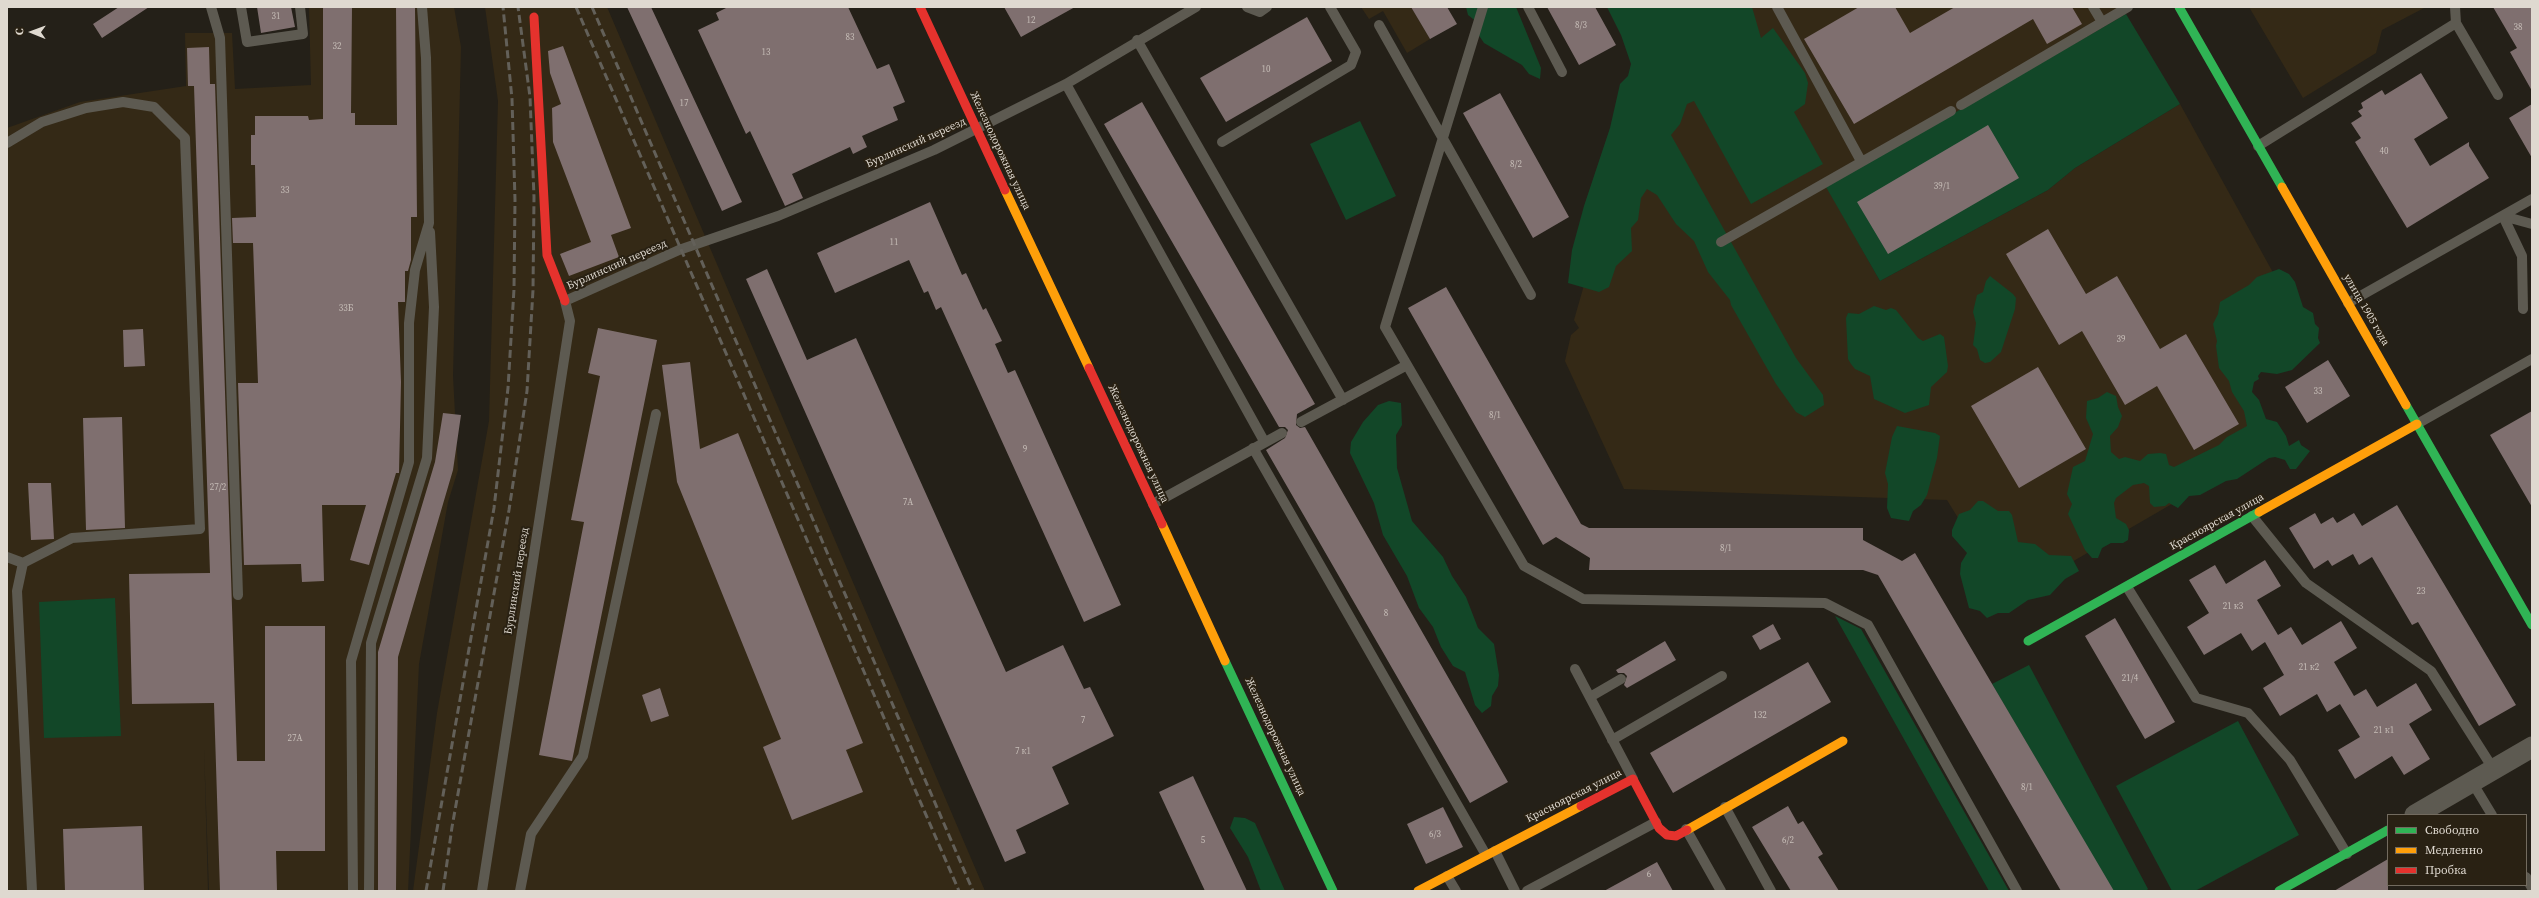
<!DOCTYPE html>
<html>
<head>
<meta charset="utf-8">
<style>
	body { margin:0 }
	#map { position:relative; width:2539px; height:898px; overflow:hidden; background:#242018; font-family:"Source Serif 4",serif }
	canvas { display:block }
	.frame { position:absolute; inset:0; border:8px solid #dfd9d0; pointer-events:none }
	.legend { position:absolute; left:2387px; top:814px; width:140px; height:72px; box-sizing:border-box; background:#292113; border:1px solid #726b5f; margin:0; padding:5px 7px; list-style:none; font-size:12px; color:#dfd9d0 }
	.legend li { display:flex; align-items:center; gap:8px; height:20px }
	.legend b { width:20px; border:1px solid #726b5f }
	.north { position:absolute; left:12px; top:12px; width:40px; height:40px; -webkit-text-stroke:3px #292113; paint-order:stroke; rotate:271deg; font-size:11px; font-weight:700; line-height:16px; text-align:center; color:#dfd9d0 }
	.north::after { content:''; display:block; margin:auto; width:14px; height:18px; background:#dfd9d0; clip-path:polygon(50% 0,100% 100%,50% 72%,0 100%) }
</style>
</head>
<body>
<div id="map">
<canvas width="2539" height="898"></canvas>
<div class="frame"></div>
<ul class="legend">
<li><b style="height:5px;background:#30b455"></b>Свободно</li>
<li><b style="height:5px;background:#ff9f0a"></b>Медленно</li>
<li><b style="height:5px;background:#e5322d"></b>Пробка</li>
</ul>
<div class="north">С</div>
</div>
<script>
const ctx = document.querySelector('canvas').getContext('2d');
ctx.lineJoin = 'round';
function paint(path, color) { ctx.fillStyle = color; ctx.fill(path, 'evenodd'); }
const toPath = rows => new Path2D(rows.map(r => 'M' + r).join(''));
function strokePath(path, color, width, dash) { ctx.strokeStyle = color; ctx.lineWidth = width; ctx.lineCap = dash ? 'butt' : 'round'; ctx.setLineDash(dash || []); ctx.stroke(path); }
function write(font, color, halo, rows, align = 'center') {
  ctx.font = font + ' "Source Serif 4",serif'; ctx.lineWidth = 4; ctx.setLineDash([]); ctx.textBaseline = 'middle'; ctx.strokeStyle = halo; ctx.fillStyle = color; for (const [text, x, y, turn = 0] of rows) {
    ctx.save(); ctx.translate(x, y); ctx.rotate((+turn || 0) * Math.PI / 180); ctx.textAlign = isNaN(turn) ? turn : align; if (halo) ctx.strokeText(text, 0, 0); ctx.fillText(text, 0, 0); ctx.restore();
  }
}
paint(toPath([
	[309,7,454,7,461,47,453,376,458,470,448,502,419,664,408,891,209,891,204,747,208,891,7,891,7,128,80,102,186,86,185,33,232,33,235,89,311,85],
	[485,7,607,7,985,891,413,891,437,713,489,421,498,101],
	[1361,7,1411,7,1430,39,1407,53,1383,11,1369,19],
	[1664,7,2121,7,2126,14,1827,187,1880,281,2048,190,2075,168,2180,104,2308,336,2238,374,2277,443,2008,599,1947,500,1624,489,1565,361,1571,335,1579,328,1574,320],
	[2249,7,2426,7,2382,30,2376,53,2303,98]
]), '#342916');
paint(toPath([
	[1466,7,1516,7,1541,68,1540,79,1529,74,1522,65,1484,43,1478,34,1477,22,1468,15],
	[1607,7,1752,7,1761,38,1773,28,1805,73,1808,83,1805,104,1794,112,1823,164,1751,204,1694,101,1687,104,1680,124,1671,135,1796,358,1823,395,1824,405,1805,417,1796,412,1776,384,1731,305,1730,300,1708,272,1694,241,1676,224,1657,195,1647,189,1641,198,1638,220,1631,228,1632,251,1616,266,1609,287,1599,292,1568,283,1572,250,1584,206,1610,128,1620,84,1628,76,1631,64,1621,35],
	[2126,14,2180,104,2075,168,2048,190,1880,281,1826,187],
	[1360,121,1396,196,1346,220,1310,144],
	[2279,269,2289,274,2295,282,2303,307,2313,313,2315,324,2319,328,2318,338,2320,343,2292,370,2277,374,2261,372,2258,376,2259,379,2254,382,2252,392,2259,400,2266,419,2277,422,2286,436,2289,446,2299,440,2301,445,2310,451,2296,469,2290,469,2285,460,2275,457,2269,458,2237,479,2226,481,2200,495,2189,496,2178,508,2169,503,2165,506,2154,507,2150,503,2149,486,2144,483,2133,485,2116,498,2114,503,2116,518,2126,524,2129,530,2128,540,2123,543,2111,543,2102,548,2098,558,2092,558,2085,550,2068,514,2072,504,2067,494,2073,467,2085,461,2093,434,2086,418,2087,401,2098,398,2107,392,2116,396,2118,407,2122,416,2118,427,2110,436,2111,452,2119,459,2125,457,2140,461,2148,454,2160,453,2166,454,2169,465,2174,467,2219,445,2227,437,2247,426,2244,411,2232,392,2229,381,2219,368,2216,346,2217,341,2213,324,2218,314,2220,302,2249,285,2257,277],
	[1990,276,2013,294,2016,298,2015,309,2001,352,1990,362,1985,363,1980,360,1977,349,1973,345,1976,323,1973,312,1977,295,1983,292,1986,281],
	[1874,306,1886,310,1891,308,1896,310,1918,338,1923,341,1940,334,1944,337,1948,366,1947,372,1931,387,1929,405,1905,413,1874,399,1870,376,1855,369,1851,364,1848,359,1846,318,1848,313,1859,314],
	[1389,401,1401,403,1402,425,1396,435,1397,468,1412,521,1443,557,1452,576,1466,597,1478,628,1494,644,1499,675,1498,686,1492,696,1491,706,1482,713,1475,705,1465,672,1453,666,1441,647,1433,627,1419,608,1407,576,1383,535,1374,503,1350,453,1351,442,1363,422,1378,405],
	[1897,426,1935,433,1940,436,1937,458,1927,495,1921,505,1913,511,1909,521,1891,518,1887,508,1888,484,1885,473,1892,437],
	[1978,501,1983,501,1998,511,2009,511,2012,515,2018,542,2035,544,2049,555,2071,556,2079,571,2065,579,2050,595,2028,600,2009,613,1998,613,1987,618,1980,611,1969,608,1960,574,1961,563,1967,553,1952,536,1952,530,1959,514,1970,510],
	[115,598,121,736,44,738,39,602],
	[1835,616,1861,629,2009,891,1989,891],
	[2029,665,2148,889,2146,891,2113,891,1992,684],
	[2238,721,2299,835,2195,891,2172,891,2116,786],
	[1234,817,1245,818,1255,823,1285,891,1261,891,1248,857,1230,828]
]), '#124728');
paint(toPath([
	[119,7,149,7,102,38,93,24],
	[257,7,291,7,295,27,261,33],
	[323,7,352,7,351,113,355,113,355,125,397,125,396,7,415,7,417,217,411,217,411,260,408,271,405,271,405,302,398,302,401,382,399,473,396,473,369,565,350,560,366,505,322,505,324,581,302,582,301,564,244,565,238,383,258,383,253,243,233,243,232,218,256,217,255,165,251,165,251,135,255,135,255,116,308,116,309,120,323,119],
	[627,7,651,7,742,202,722,211],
	[728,7,848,7,877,69,889,64,905,102,893,107,898,120,862,136,867,147,853,154,850,147,792,174,803,198,785,206,750,131,746,134,698,30,719,20,716,13],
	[1004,7,1075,7,1021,37],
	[1411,7,1447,7,1457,24,1430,39],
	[1547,7,1595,7,1616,45,1579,65],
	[1859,7,1895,7,1910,33,1955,7,2072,7,2082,24,2047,44,2033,19,1854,124,1804,39],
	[2493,7,2532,7,2532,91,2510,52,2517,48],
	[1307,17,1332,61,1226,122,1200,78],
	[563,46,631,228,611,235,619,257,569,276,560,254,591,242,553,142,552,108,561,104,550,73,548,51],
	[209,47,210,84,215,84,237,761,265,761,265,626,325,626,325,851,276,851,277,891,220,891,214,703,132,704,129,574,210,573,194,86,188,86,187,48],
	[2421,73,2448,118,2414,139,2430,166,2469,142,2469,146,2489,178,2407,228,2355,142,2361,138,2351,123,2362,116,2358,111,2363,108,2361,103,2382,90,2385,95],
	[1500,93,1569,217,1533,238,1463,113],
	[1142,102,1315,404,1297,414,1296,425,1300,428,1305,427,1508,782,1470,803,1266,450,1285,438,1288,430,1285,427,1279,427,1104,124],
	[2532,104,2532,158,2509,118],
	[1988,125,2019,178,1888,254,1857,202],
	[930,202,962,275,966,273,983,310,986,308,1002,341,995,344,1008,373,1015,370,1121,605,1084,622,941,307,936,310,928,291,924,293,909,260,835,293,817,253],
	[2048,229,2086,294,2117,276,2160,349,2186,334,2239,424,2194,450,2157,386,2125,405,2082,331,2059,345,2006,254],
	[767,269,807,360,856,338,1006,672,1063,645,1084,689,1090,687,1114,736,1052,767,1069,804,1016,830,1026,853,1005,862,746,279],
	[1446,287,1581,524,1589,528,1863,528,1863,540,1902,561,1915,553,2114,891,2061,891,1878,575,1863,570,1589,570,1590,558,1556,537,1543,545,1408,308],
	[598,328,657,340,572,761,539,755,584,522,571,520,600,376,588,373],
	[143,329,145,366,124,367,123,330],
	[2328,360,2350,396,2307,423,2285,387],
	[690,362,700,449,738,433,863,743,846,750,863,792,792,820,763,747,781,739,677,482,662,365],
	[2038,367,2086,449,2019,488,1971,406],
	[2532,411,2532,507,2490,435],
	[443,413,461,415,453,470,398,657,396,891,378,891,378,652,435,462],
	[122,417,125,528,86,530,83,418],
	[28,483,51,483,54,539,31,540],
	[2397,505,2516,705,2479,726,2418,622,2412,625,2372,557,2359,565,2353,554,2332,566,2328,560,2314,569,2289,528,2315,513,2321,524,2333,517,2337,523,2354,513,2362,526],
	[2265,560,2281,586,2257,600,2278,635,2291,627,2302,645,2341,621,2357,648,2334,662,2354,696,2366,689,2377,707,2416,683,2432,710,2409,724,2430,759,2404,775,2392,756,2355,779,2338,750,2360,737,2340,704,2327,712,2317,694,2280,716,2263,688,2284,675,2265,642,2252,651,2241,633,2204,655,2187,627,2209,613,2189,580,2215,565,2226,584],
	[2115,618,2175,722,2145,739,2085,636],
	[1773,624,1781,639,1760,650,1752,636],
	[1665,641,1676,660,1627,688,1624,685,1627,676,1624,673,1618,673,1616,670],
	[1808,662,1831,702,1673,793,1650,753],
	[660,688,669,716,651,722,642,695],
	[1193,776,1247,891,1205,891,1159,792],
	[1788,806,1798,824,1803,821,1823,854,1818,857,1839,891,1791,891,1752,827],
	[1443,807,1463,847,1426,864,1407,824],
	[142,826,144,891,65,891,63,829],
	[2388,859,2388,891,2334,891],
	[1657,862,1673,891,1604,891]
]), '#7f6f6f');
strokePath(toPath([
	[211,7,220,38,238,595],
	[241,7,247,42,303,34,300,7],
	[1247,7,1260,12,1267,7],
	[1483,7,1385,327,1524,566,1583,599,1825,603,1868,625,2017,891],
	[1528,7,1562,72],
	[1777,7,1861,161],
	[2093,7,2102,22],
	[2456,23,2498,95],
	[1379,25,1531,295],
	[1137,40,1343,400],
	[1066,84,1264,441],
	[1961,105,2128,7],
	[1222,142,1351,65,1356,52,1330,7],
	[7,143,42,122,86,108,123,102,154,107,185,138,200,529,72,538,23,563,17,591,32,891],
	[2258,146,2456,23,2455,7],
	[2503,216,2522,256,2523,309],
	[2503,216,2532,224],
	[1721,242,1951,111],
	[2348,303,2532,199],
	[1301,422,1407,365],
	[2417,424,2532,359],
	[1253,448,1486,855],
	[1153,504,1282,433],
	[2252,516,2306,583,2431,671,2494,770],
	[7,557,23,563],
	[2127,587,2196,698,2248,713,2290,760,2347,854],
	[1575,669,1633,779],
	[1590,697,1621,679],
	[1612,740,1722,676],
	[2472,782,2492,815],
	[1725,807,1771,891],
	[1686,829,1721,891],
	[1495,851,1515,891],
	[1447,876,1456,891],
	[2526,877,2532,888],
	[353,891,351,661,409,462,409,323,415,270,429,223,426,58,422,7],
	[369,891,371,643,427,458,434,307,430,232],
	[482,891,570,321,565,301,679,250,778,216,934,150,1066,84,1196,7],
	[520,891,531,834,583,756,656,414],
	[1527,891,1656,822]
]), '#5d5a51', 10);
strokePath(toPath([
	[2415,815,2532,747]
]), '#5d5a51', 21);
strokePath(toPath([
	[2179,7,2282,187],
	[2406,405,2532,625],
	[2028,641,2259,512],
	[1225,661,1333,891],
	[2279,891,2388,830]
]), '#30b455', 9);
strokePath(toPath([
	[2282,187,2406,405],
	[1005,190,1089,368],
	[2259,512,2417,424],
	[1162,524,1225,661],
	[1687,830,1843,741],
	[1418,891,1581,806]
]), '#ff9f0a', 9);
strokePath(toPath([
	[920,7,1005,190],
	[534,17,547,255,565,301],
	[1089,368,1162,524],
	[1581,806,1633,779,1659,828,1667,835,1676,836,1687,830]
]), '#e5322d', 9);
strokePath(toPath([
	[576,7,959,891],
	[592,7,973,891],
	[426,891,494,508,508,388,514,289,515,200,512,99,503,7],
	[443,891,452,827,509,510,527,391,533,290,534,197,530,97,518,7]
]), '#636059', 3, [8, 4]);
write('9px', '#c7beb8', null, [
	["31",276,17],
	["12",1031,21],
	["8/3",1581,26],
	["38",2518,28],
	["83",850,38],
	["32",337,47],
	["13",766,53],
	["10",1266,70],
	["17",684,104],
	["40",2384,152],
	["8/2",1516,165],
	["39/1",1942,187],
	["33",285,191],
	["11",894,243],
	["33Б",346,309],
	["39",2121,340],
	["33",2318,392],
	["8/1",1495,416],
	["9",1025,450],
	["27/2",218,488],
	["7А",908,503],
	["8/1",1726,549],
	["23",2421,592],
	["21 к3",2233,607],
	["8",1386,614],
	["21 к2",2309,668],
	["21/4",2130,679],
	["132",1760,716],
	["7",1083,721],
	["21 к1",2384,731],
	["27А",295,739],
	["7 к1",1023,752],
	["8/1",2027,788],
	["6/3",1435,835],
	["5",1203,841],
	["6/2",1788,841],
	["6",1649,875]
]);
write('11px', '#dfd9d0', '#292113', [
	["Бурлинский переезд",916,143,-24],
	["Железнодорожная улица",1000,151,65],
	["Бурлинский переезд",617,265,-24],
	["улица 1905 года",2366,310,60],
	["Железнодорожная улица",1138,444,65],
	["Красноярская улица",2217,522,-29],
	["Бурлинский переезд",517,581,-81],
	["Железнодорожная улица",1275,737,65],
	["Красноярская улица",1574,796,-27]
]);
</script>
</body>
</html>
